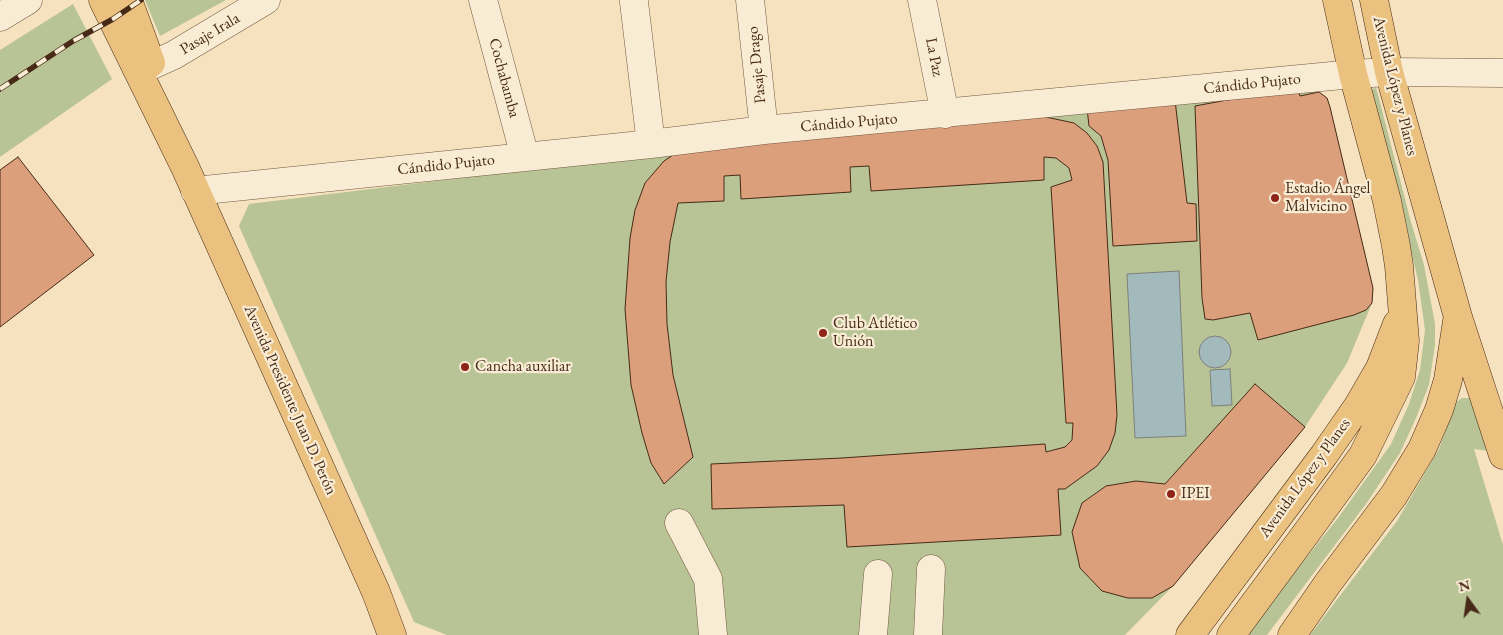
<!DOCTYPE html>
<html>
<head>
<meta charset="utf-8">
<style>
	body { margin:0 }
	#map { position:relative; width:1503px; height:635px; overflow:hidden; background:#f6e2be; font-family:"EB Garamond",serif }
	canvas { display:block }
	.north { position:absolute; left:1443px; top:575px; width:50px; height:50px; -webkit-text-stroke:4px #f9ecd5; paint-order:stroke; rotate:346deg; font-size:14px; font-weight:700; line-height:20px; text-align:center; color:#472a17 }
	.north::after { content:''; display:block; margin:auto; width:18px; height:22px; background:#472a17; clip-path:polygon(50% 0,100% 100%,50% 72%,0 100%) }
</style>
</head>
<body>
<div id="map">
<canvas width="1503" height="635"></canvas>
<div class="north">N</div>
</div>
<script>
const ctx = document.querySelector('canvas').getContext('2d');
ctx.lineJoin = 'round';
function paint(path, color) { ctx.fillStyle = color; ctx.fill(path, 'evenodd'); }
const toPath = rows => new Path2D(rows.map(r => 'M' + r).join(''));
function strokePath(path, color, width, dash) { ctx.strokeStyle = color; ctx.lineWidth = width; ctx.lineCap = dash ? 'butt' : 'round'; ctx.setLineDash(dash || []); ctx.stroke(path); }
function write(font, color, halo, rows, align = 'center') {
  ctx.font = font + ' "EB Garamond",serif'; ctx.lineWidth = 4.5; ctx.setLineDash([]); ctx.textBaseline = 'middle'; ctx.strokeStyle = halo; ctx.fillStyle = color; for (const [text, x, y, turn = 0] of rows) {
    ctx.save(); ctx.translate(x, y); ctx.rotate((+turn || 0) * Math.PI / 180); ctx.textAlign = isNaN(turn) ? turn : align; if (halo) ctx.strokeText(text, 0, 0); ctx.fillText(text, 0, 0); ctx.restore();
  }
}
paint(toPath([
	[145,0,226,0,160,36],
	[73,4,112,79,0,157,0,50],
	[1297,87,1319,92,1327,98,1330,107,1373,288,1372,303,1347,363,1305,427,1173,586,1125,635,447,635,414,622,239,226,249,204,679,151],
	[1376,87,1411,222,1424,265,1435,324,1435,345,1429,385,1416,418,1400,453,1366,504,1267,635,1247,635,1282,588,1338,518,1391,444,1409,404,1420,370,1425,330,1418,280,1412,255,1406,223,1371,90],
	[1462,398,1470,398,1474,403,1488,451,1474,449,1503,545,1503,635,1310,635,1397,521,1439,449,1456,402]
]), '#b8c495');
const water = toPath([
	[1179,271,1186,436,1135,438,1127,274,1179,271],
	'1199 352a16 16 0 1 1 32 0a16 16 0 1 1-32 0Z',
	[1230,369,1232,405,1212,406,1210,370,1230,369]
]);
paint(water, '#a3babd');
strokePath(water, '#7e807b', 1);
const building = toPath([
	[1297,87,1300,96,1319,92,1327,98,1330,107,1373,288,1372,303,1366,310,1354,315,1258,340,1250,313,1213,320,1205,319,1202,298,1195,106,1297,87],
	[1175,100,1187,203,1196,204,1197,241,1113,246,1108,160,1101,136,1089,126,1087,108,1175,100],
	[1041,116,1074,123,1087,133,1097,146,1103,162,1117,415,1115,433,1109,450,1097,466,1065,489,1058,489,1061,535,847,547,844,505,712,509,711,464,842,458,1045,444,1046,452,1065,447,1072,440,1073,423,1066,423,1051,187,1072,180,1069,168,1056,158,1044,157,1044,180,871,191,869,166,850,167,851,192,741,199,740,175,724,176,724,201,678,203,670,242,666,282,667,324,673,375,693,457,664,484,651,463,642,433,631,385,625,309,630,238,635,210,645,183,664,161,679,151,1041,116],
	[18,157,94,255,0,327,0,170,18,157],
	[1255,384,1305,427,1173,586,1152,598,1128,598,1102,591,1080,568,1072,532,1082,503,1106,486,1136,481,1165,484,1255,384]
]);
paint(building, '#db9f7b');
strokePath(building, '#472a17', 1);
const minor = toPath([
	[483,0,525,157],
	[750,0,764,130],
	[922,0,945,114],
	[634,2,651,144],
	[0,17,28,0],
	[152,65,174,55,266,0],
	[195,191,651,144,764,130,1353,74,1389,72,1503,73],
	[679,523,708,579,713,635],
	[873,635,878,574],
	[928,635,931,569]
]);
const major = toPath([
	[103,0,185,167,376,592,392,635],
	[128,0,151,63],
	[1374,0,1389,72,1458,317,1503,455],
	[1190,635,1324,455,1358,406,1380,368,1397,324],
	[1231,635,1307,532,1363,455,1401,377,1405,341,1399,266,1396,246,1387,201,1353,74,1337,0],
	[1292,635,1328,583,1394,495,1422,449,1439,410,1448,380,1457,321]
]);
strokePath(minor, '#735841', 29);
strokePath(major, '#472a17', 29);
strokePath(minor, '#f9ecd5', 28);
strokePath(major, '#ebc17f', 28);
const rail = toPath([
	[0,89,73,41,113,19,141,0]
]);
strokePath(rail, '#472a17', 5.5);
strokePath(rail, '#f9ecd5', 4, [11]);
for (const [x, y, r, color] of [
	[1275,198,5,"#8f2418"],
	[823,333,5,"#8f2418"],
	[465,367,5,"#8f2418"],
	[1171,494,5,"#8f2418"]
]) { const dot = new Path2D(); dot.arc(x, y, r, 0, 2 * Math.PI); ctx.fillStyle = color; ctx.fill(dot); strokePath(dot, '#f9ecd5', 2); }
write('16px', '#472a17', '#f9ecd5', [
	["Pasaje Irala",210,34,-31],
	["La Paz",934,57,79],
	["Pasaje Drago",757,65,-96],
	["Cochabamba",504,78,75],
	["Cándido Pujato",1252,84,-6],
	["Avenida López y Planes",1395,86,76],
	["Cándido Pujato",849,123,-5],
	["Cándido Pujato",446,165,-6],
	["Avenida Presidente Juan D. Perón",290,400,66],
	["Avenida López y Planes",1305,478,-54]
]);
write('16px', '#472a17', '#f9ecd5', [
	["Estadio Ángel",1285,189],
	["Malvicino",1285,207],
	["Club Atlético",833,324],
	["Unión",833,342],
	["Cancha auxiliar",475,367],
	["IPEI",1181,494]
], 'left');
</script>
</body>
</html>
